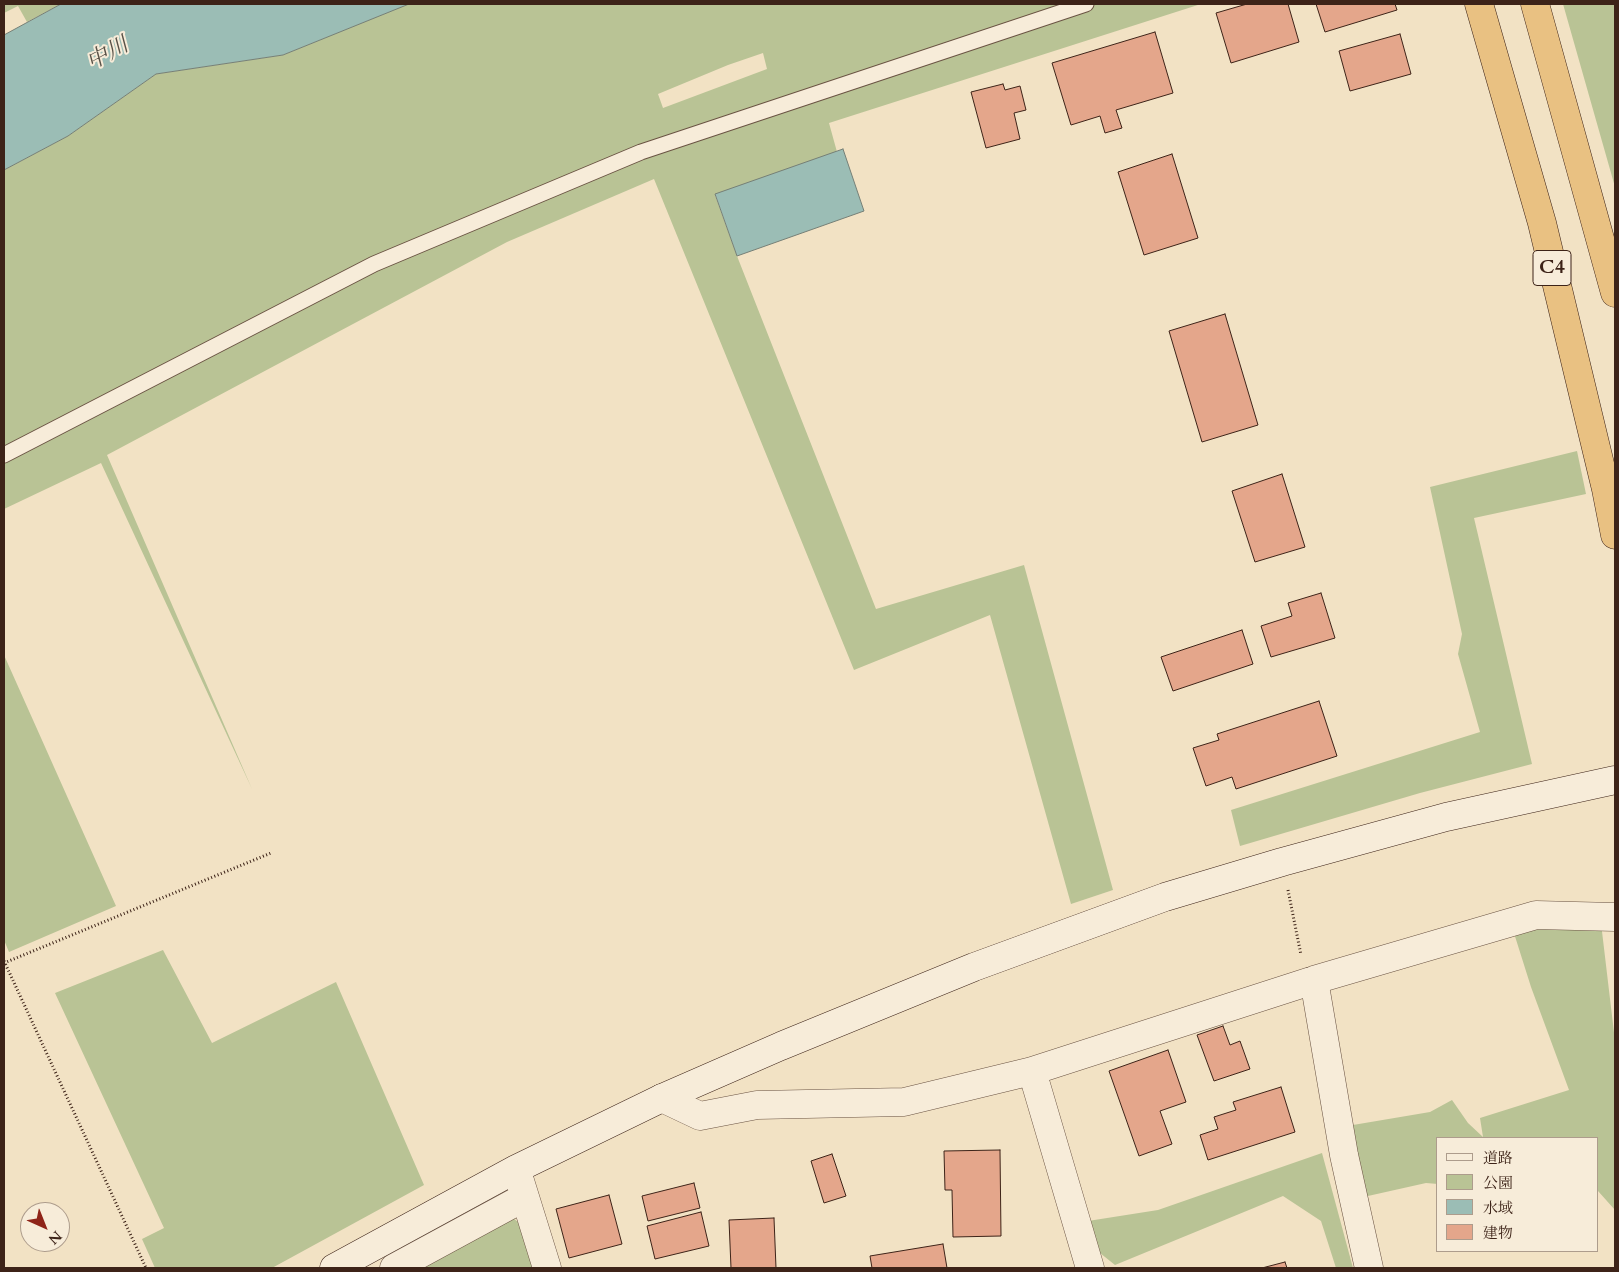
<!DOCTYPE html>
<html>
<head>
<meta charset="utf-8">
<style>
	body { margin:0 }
	#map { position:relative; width:1619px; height:1272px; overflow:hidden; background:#f2e2c4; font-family:Cardo,"Noto Serif JP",serif }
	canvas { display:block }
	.frame { position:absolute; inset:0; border:5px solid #3d2318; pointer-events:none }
	.legend { position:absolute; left:1436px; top:1137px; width:162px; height:115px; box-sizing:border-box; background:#f7ecd9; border:1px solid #ad9c8c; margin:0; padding:6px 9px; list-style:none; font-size:15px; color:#3d2318 }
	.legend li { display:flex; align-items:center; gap:10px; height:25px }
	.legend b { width:25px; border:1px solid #ad9c8c }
	.north { position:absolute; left:20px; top:1202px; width:50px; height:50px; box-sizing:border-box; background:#f7ecd9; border:1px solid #ad9c8c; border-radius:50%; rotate:136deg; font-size:14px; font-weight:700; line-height:20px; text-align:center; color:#3d2318 }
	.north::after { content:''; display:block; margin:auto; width:18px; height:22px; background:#8f2418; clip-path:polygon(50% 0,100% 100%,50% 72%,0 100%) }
</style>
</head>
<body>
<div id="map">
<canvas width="1619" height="1272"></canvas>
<div class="frame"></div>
<ul class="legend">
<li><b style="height:6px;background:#f7ecd9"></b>道路</li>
<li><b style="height:14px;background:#b9c395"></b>公園</li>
<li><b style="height:14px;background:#9bbdb5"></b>水域</li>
<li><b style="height:14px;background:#e4a68b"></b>建物</li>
</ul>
<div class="north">N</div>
</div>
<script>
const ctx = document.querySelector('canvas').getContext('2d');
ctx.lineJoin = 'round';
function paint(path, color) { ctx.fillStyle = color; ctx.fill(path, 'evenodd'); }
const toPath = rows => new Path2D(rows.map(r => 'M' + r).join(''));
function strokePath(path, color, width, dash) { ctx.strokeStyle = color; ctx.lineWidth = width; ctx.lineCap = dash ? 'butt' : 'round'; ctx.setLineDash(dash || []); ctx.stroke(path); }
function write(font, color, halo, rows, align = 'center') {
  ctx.font = font + ' Cardo,"Noto Serif JP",serif'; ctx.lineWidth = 4; ctx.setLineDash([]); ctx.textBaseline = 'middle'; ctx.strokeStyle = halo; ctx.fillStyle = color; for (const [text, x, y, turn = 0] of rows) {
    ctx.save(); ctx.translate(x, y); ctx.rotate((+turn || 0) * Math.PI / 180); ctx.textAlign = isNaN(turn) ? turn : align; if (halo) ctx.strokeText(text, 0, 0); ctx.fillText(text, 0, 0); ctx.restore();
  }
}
paint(toPath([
	[4,4,61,4,27,22,18,6,4,13],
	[408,4,1201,4,829,123,837,152,715,195,737,256,876,609,1024,565,1113,890,1071,904,990,615,854,670,654,179,507,242,107,455,252,789,101,463,4,509,4,170,68,136,156,74,283,55],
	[763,53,767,69,663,108,658,94,728,65],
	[1563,4,1615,4,1615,187],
	[1577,451,1586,494,1474,518,1532,764,1420,793,1240,846,1231,810,1480,732,1458,654,1462,634,1430,487],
	[4,655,116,906,9,952,4,940],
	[1601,923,1615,1041,1615,1210,1598,1191,1598,1138,1438,1138,1438,1184,1426,1183,1359,1198,1347,1126,1430,1112,1452,1100,1468,1123,1483,1137,1480,1118,1569,1090,1531,987,1513,930],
	[163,950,212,1043,336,982,424,1185,272,1268,155,1268,142,1239,164,1228,55,993],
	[1322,1153,1353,1268,1336,1268,1321,1221,1283,1196,1115,1265,1095,1249,1088,1221,1158,1210],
	[513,1218,523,1226,534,1268,418,1268]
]), '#b9c395');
const water = toPath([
	[61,4,409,4,283,55,156,74,68,136,4,170,4,35,61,4],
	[843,149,864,211,737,256,715,194,843,149]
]);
paint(water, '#9bbdb5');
strokePath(water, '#757f76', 1);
const building = toPath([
	[1247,4,1288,4,1299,42,1231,63,1216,13,1247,4],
	[1316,4,1395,4,1397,10,1325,32,1316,4],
	[1155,32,1173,93,1116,110,1122,128,1105,133,1100,116,1071,125,1052,63,1155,32],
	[1400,34,1411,74,1350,91,1339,51,1400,34],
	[1003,84,1005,90,1020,86,1026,110,1014,113,1020,139,986,148,971,92,1003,84],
	[1172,154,1198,238,1144,255,1118,172,1172,154],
	[1225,314,1258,425,1202,442,1169,331,1225,314],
	[1282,474,1305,547,1255,562,1232,491,1282,474],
	[1321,593,1335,638,1271,657,1261,626,1292,616,1288,603,1321,593],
	[1242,630,1253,664,1173,691,1161,657,1242,630],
	[1319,701,1337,756,1236,789,1232,777,1206,786,1193,748,1219,740,1217,734,1319,701],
	[1223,1026,1230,1045,1240,1041,1250,1069,1214,1081,1197,1035,1223,1026],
	[1168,1050,1186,1102,1160,1111,1172,1144,1139,1156,1109,1071,1168,1050],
	[1281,1087,1295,1132,1208,1160,1200,1135,1218,1129,1214,1117,1236,1110,1233,1102,1281,1087],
	[1000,1150,1001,1236,953,1237,952,1190,945,1190,944,1151,1000,1150],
	[832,1154,846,1196,824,1203,811,1161,832,1154],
	[694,1183,700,1208,648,1221,642,1196,694,1183],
	[609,1195,622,1244,569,1258,556,1209,609,1195],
	[701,1212,709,1246,655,1259,647,1226,701,1212],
	[774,1218,776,1268,731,1268,729,1220,774,1218],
	[943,1244,947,1268,872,1268,870,1256,943,1244],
	[1285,1262,1287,1268,1262,1268,1285,1262]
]);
paint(building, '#e4a68b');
strokePath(building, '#3d2318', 1);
const lane = toPath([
	[4,455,374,264,641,152,1086,4]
]);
const street = toPath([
	[1314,980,1344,1155,1369,1268],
	[1032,1071,1090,1268],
	[662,1098,700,1116,757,1105,904,1102,1032,1071,1314,980,1536,915,1615,917],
	[520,1181,547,1268],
	[394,1268,525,1197]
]);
const secondary = toPath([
	[334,1268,516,1169,662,1098,781,1046,974,967,1165,897,1282,862,1446,817,1615,780]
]);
const highway = toPath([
	[1479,4,1542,223,1606,489,1615,535],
	[1535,4,1615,293]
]);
strokePath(lane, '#6a5343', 17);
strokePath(street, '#6a5343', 29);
strokePath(secondary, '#3d2318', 29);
strokePath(highway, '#3d2318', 29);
strokePath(toPath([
	[1288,890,1301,955],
	[4,961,146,1268],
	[4,963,271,853]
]), '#3d2318', 3, [1, 2.5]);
strokePath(lane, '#f7ecd9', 15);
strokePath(street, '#f7ecd9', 28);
strokePath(secondary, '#f7ecd9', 28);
strokePath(highway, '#e9c182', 28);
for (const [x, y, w] of [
	[1552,268,38]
]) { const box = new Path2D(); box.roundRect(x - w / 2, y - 17.5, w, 35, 4); ctx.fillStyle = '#f7ecd9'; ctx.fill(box); strokePath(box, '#3d2318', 1); }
write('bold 20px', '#3d2318', null, [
	["C4",1552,268]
]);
write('italic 22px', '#595147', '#f7ecd9', [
	["中川",108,55,-29]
]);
</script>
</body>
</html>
